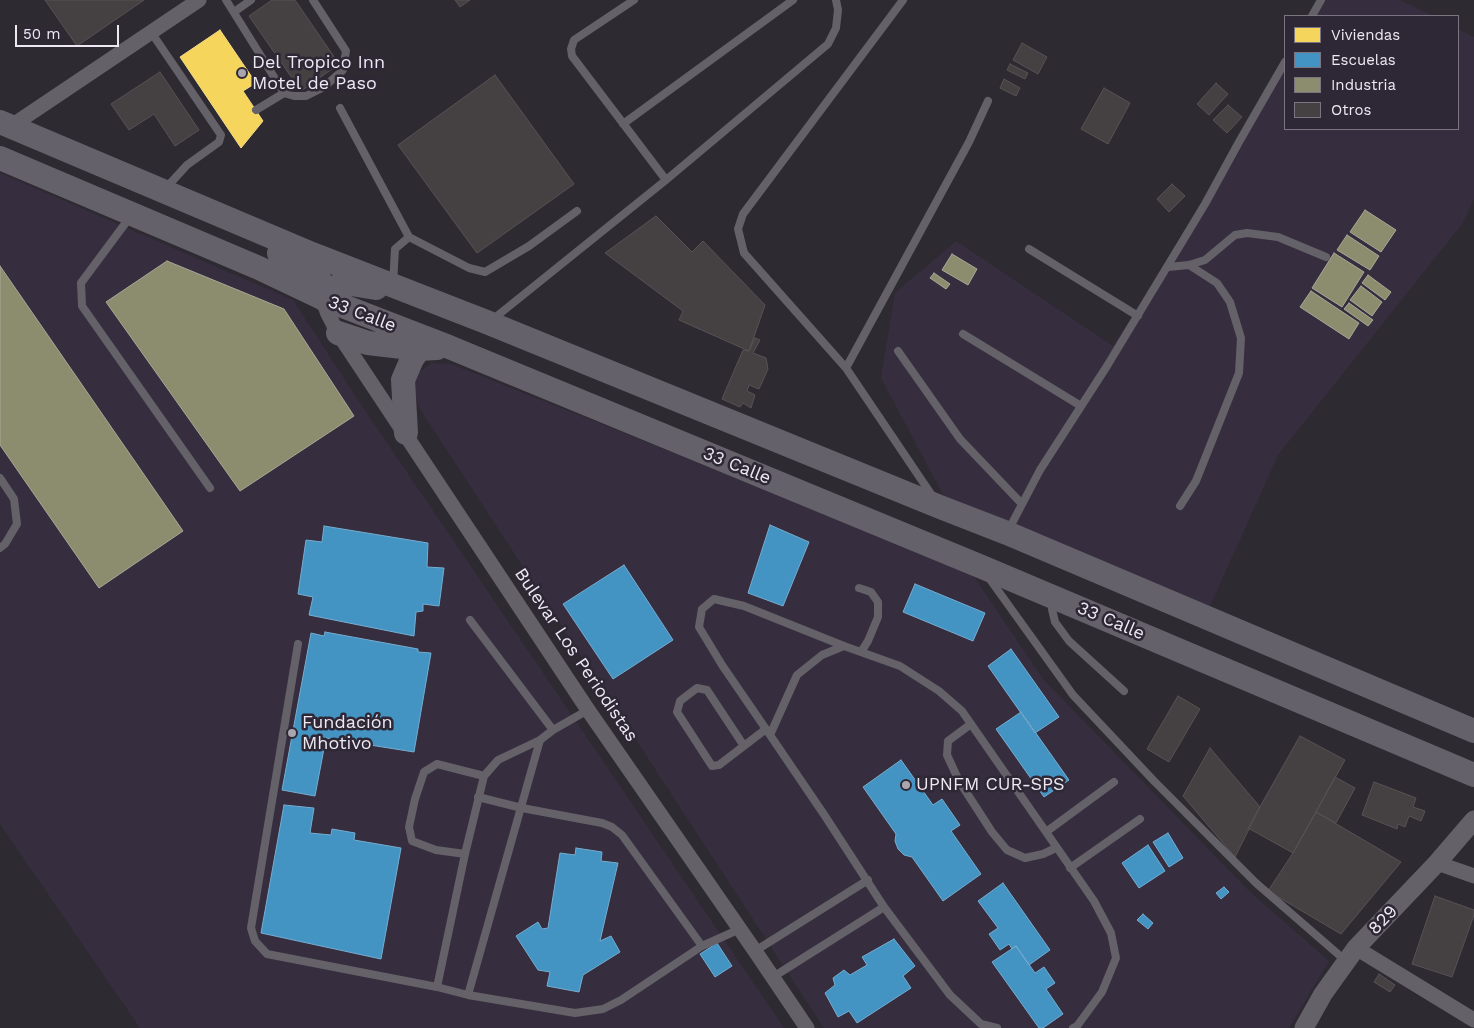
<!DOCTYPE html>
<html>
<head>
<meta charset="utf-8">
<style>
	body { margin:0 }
	#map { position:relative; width:1474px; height:1028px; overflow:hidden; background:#2e2a32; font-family:"Work Sans",sans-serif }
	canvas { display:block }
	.legend { position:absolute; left:1284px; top:15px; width:175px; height:115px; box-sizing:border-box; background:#2e2735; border:1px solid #7a7581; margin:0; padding:6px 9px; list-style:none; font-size:15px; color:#ede9f2 }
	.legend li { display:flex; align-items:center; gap:10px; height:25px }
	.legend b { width:25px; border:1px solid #7a7581 }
	.scale { position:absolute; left:15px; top:25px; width:104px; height:22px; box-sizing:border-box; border:2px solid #ede9f2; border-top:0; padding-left:6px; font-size:15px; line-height:18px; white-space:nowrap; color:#ede9f2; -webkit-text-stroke:4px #2e2735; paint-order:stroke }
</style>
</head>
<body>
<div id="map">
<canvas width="1474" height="1028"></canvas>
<ul class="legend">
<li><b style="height:14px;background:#f6d55c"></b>Viviendas</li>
<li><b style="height:14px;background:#4393c3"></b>Escuelas</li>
<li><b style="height:14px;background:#8c8c6e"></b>Industria</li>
<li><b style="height:14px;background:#454143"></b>Otros</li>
</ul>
<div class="scale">50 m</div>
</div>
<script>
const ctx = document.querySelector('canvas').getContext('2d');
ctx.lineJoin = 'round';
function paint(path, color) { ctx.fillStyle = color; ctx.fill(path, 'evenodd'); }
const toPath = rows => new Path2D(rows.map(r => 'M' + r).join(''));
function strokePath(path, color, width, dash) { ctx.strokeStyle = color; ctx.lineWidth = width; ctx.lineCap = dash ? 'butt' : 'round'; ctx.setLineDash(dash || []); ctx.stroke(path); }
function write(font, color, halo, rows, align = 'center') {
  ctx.font = font + ' "Work Sans",sans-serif'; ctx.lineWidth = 5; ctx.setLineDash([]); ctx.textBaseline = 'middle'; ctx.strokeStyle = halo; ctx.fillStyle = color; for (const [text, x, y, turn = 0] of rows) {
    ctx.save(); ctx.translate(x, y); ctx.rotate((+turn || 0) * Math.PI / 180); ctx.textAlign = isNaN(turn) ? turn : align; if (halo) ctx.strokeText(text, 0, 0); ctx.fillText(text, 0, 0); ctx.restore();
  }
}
paint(toPath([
	[1324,0,1400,0,1433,16,1314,16],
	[1458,29,1474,37,1474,199,1462,224,1278,455,1210,606,954,515,881,378,895,293,956,241,1113,346,1220,177,1285,66,1285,129,1458,129],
	[0,173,293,300,362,406,784,1028,140,1028,0,824],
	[432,363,451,364,639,439,973,575,1043,679,1249,891,1329,961,1289,1028,824,1028,420,409,413,387,419,372]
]), '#362d3e');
const homes = toPath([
	[220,30,256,83,243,91,263,121,241,148,180,57,220,30]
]);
paint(homes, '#f6d55c');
strokePath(homes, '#f3db89', 1);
const schools = toPath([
	[770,525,809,542,783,606,748,593,770,525],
	[324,526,428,543,427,567,444,568,439,606,423,604,423,611,416,612,414,636,309,615,313,597,298,594,306,540,322,542,324,526],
	[624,565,673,640,613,679,563,604,624,565],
	[915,584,985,613,973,641,903,612,915,584],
	[325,632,418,649,418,652,431,653,414,752,326,738,315,796,282,790,311,633,324,636,325,632],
	[1011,649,1059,717,1035,733,988,666,1011,649],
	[1021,712,1069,780,1044,797,996,729,1021,712],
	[901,760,933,805,942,799,960,825,951,831,981,874,943,901,912,857,904,855,898,849,895,841,896,834,863,787,901,760],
	[284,805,314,808,310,833,331,835,332,829,355,833,354,840,401,848,381,959,261,933,284,805],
	[1168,833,1183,858,1169,867,1153,842,1168,833],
	[1148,845,1165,871,1139,888,1122,863,1148,845],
	[576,848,602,852,601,861,618,863,600,941,611,936,620,952,583,975,579,992,547,986,550,972,538,970,516,936,538,922,542,929,548,928,560,853,575,855,576,848],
	[1003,883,1050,950,1029,965,1016,946,1012,949,1009,944,1000,950,989,934,998,928,978,901,1003,883],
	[1224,887,1229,892,1221,899,1216,893,1224,887],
	[1143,914,1153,923,1148,929,1137,920,1143,914],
	[894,939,915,966,903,976,911,988,857,1023,849,1011,838,1017,825,993,835,985,833,978,844,970,850,975,867,965,862,957,894,939],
	[717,943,732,966,715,977,700,954,717,943],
	[1016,946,1035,973,1044,967,1055,983,1046,989,1063,1014,1043,1028,1039,1028,992,962,1016,946]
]);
paint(schools, '#4393c3');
strokePath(schools, '#76add1', 1);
const industry = toPath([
	[1365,210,1396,230,1381,252,1350,232,1365,210],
	[1347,235,1379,256,1370,270,1337,250,1347,235],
	[1334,253,1364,272,1342,307,1312,288,1334,253],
	[952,254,977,269,968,285,942,270,952,254],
	[167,261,284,309,354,416,240,491,106,302,167,261],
	[0,266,183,531,99,588,0,445,0,266],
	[934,273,950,284,946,289,930,278,934,273],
	[1368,275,1391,292,1385,300,1362,283,1368,275],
	[1361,286,1382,302,1372,316,1350,300,1361,286],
	[1311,291,1359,323,1349,339,1300,307,1311,291],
	[1349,303,1373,320,1368,326,1344,309,1349,303]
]);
paint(industry, '#8c8c6e');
strokePath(industry, '#a9a896', 1);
const building = toPath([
	[45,0,144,0,77,46,45,0],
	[272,0,295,0,339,64,301,91,249,16,272,0],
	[455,0,470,0,460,7,455,0],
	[1022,43,1047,57,1038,74,1013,60,1022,43],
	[1010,64,1028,73,1025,79,1007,70,1010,64],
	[160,72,199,130,175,146,154,114,129,130,111,104,160,72],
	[495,75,574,184,477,253,398,145,495,75],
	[1004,79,1020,88,1016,96,1000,88,1004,79],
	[1216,83,1228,94,1209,115,1197,104,1216,83],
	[1104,88,1130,103,1108,144,1081,129,1104,88],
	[1228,105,1242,117,1227,133,1213,120,1228,105],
	[1172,184,1185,196,1169,212,1157,199,1172,184],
	[656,216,692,252,703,241,765,305,749,351,679,320,683,311,605,253,656,216],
	[755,338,760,340,753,353,766,358,768,369,759,389,749,385,747,391,755,395,751,408,743,403,740,407,722,399,743,350,749,351,755,338],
	[1178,696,1200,709,1169,762,1147,749,1178,696],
	[1300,736,1345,760,1293,853,1248,828,1300,736],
	[1210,748,1260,807,1235,857,1183,796,1210,748],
	[1335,777,1355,788,1336,823,1316,812,1335,777],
	[1374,782,1416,798,1413,807,1425,811,1421,821,1409,816,1405,827,1398,824,1397,829,1362,815,1374,782],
	[1316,812,1401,862,1341,934,1268,891,1293,853,1316,812],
	[1435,896,1474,910,1474,915,1452,977,1412,964,1435,896],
	[1379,974,1395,985,1390,992,1374,982,1379,974]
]);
paint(building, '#454143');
strokePath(building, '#575354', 1);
strokePath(toPath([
	[226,0,284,93,294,96,306,96,324,87,343,70,346,51,313,0],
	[634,0,574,40,571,49,572,56,666,180],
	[903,0,743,214,738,229,744,253,846,368,933,497],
	[234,12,251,0],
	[1312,16,1321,0],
	[151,32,221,135,219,142,187,165,165,189],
	[340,108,409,237],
	[256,110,284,93],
	[623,124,793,0],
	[130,217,81,283,82,306,210,488],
	[1029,249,1138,316],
	[1168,267,1189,265,1205,260,1235,235,1247,233,1278,237,1326,257],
	[393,284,395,249,409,237,469,268,485,272,529,246,577,211],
	[492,320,666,180,828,44,836,28,838,10,836,0],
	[963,334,1081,406],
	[898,351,960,439,1022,504],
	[846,368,969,142,988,101],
	[0,478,14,499,17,524,5,544,0,548],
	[1180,506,1196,481,1239,373,1241,338,1230,302,1217,283,1189,265],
	[1008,531,1040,470,1107,366,1205,204,1239,142,1285,62],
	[989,578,1073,695,1154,781,1256,883,1346,961],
	[859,588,871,592,878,602,878,617,868,641,861,652],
	[1053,601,1052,609,1055,622,1069,641,1124,691],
	[470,620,553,730],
	[298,644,251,928,255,941,267,954,437,987],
	[588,710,553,730,540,740,498,760,484,776,465,854,437,987,468,995,575,1013,603,1009,621,1000,702,946,740,929],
	[971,724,948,741,947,755,959,781,992,832,1007,850,1025,858,1043,854,1056,848],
	[770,735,722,665,699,627,702,609,714,599,744,606,844,646],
	[744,746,707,690,697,688,680,701,677,712,712,766,719,765,766,729],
	[478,797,522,808,602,823,612,827,622,835,702,946],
	[1046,832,1114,782],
	[465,854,436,850,412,841,409,827,415,799,424,772,437,764,484,776],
	[1070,868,1140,819],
	[755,951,868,880],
	[773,977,884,907],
	[468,995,540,740],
	[997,1028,981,1024,950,995,884,907,825,816,770,735,797,675,822,655,844,646,900,666,939,691,962,711,1094,901,1111,933,1116,958,1102,992,1077,1026,1073,1028]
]), '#646168', 8);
strokePath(toPath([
	[10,127,199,0],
	[322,298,328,314,338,333,588,710,755,951,807,1028],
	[1437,863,1474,876],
	[1356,948,1474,1020]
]), '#646168', 15);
strokePath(toPath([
	[1304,1028,1323,994,1356,948,1437,863,1474,820]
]), '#646168', 19);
strokePath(toPath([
	[0,122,312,254,489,323,940,507,1007,533,1474,731],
	[0,158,259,268,322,298,449,347,982,567,1474,775],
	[279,253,300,265,321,282,324,288,322,298],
	[322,298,327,290,342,285,351,284,376,288],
	[338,333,368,343,419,349,437,348],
	[406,433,403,380,412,359,419,349]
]), '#65616a', 24);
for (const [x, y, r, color] of [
	[242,73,5,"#aaa6af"],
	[292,733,5,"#aaa6af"],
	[906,785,5,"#aaa6af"]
]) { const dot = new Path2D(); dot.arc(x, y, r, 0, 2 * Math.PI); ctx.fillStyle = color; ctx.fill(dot); strokePath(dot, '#2e2735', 2); }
write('18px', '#ede9f2', '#2e2735', [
	["Del Tropico Inn",252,63],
	["Motel de Paso",252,84],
	["Fundación",302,723],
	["Mhotivo",302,744],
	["UPNFM CUR-SPS",916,785]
], 'left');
write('18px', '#ede9f2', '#2e2735', [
	["33 Calle",362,314,21],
	["33 Calle",737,466,22],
	["33 Calle",1111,621,23],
	["Bulevar Los Periodistas",576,655,56],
	["829",1383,920,-46]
]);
</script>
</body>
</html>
